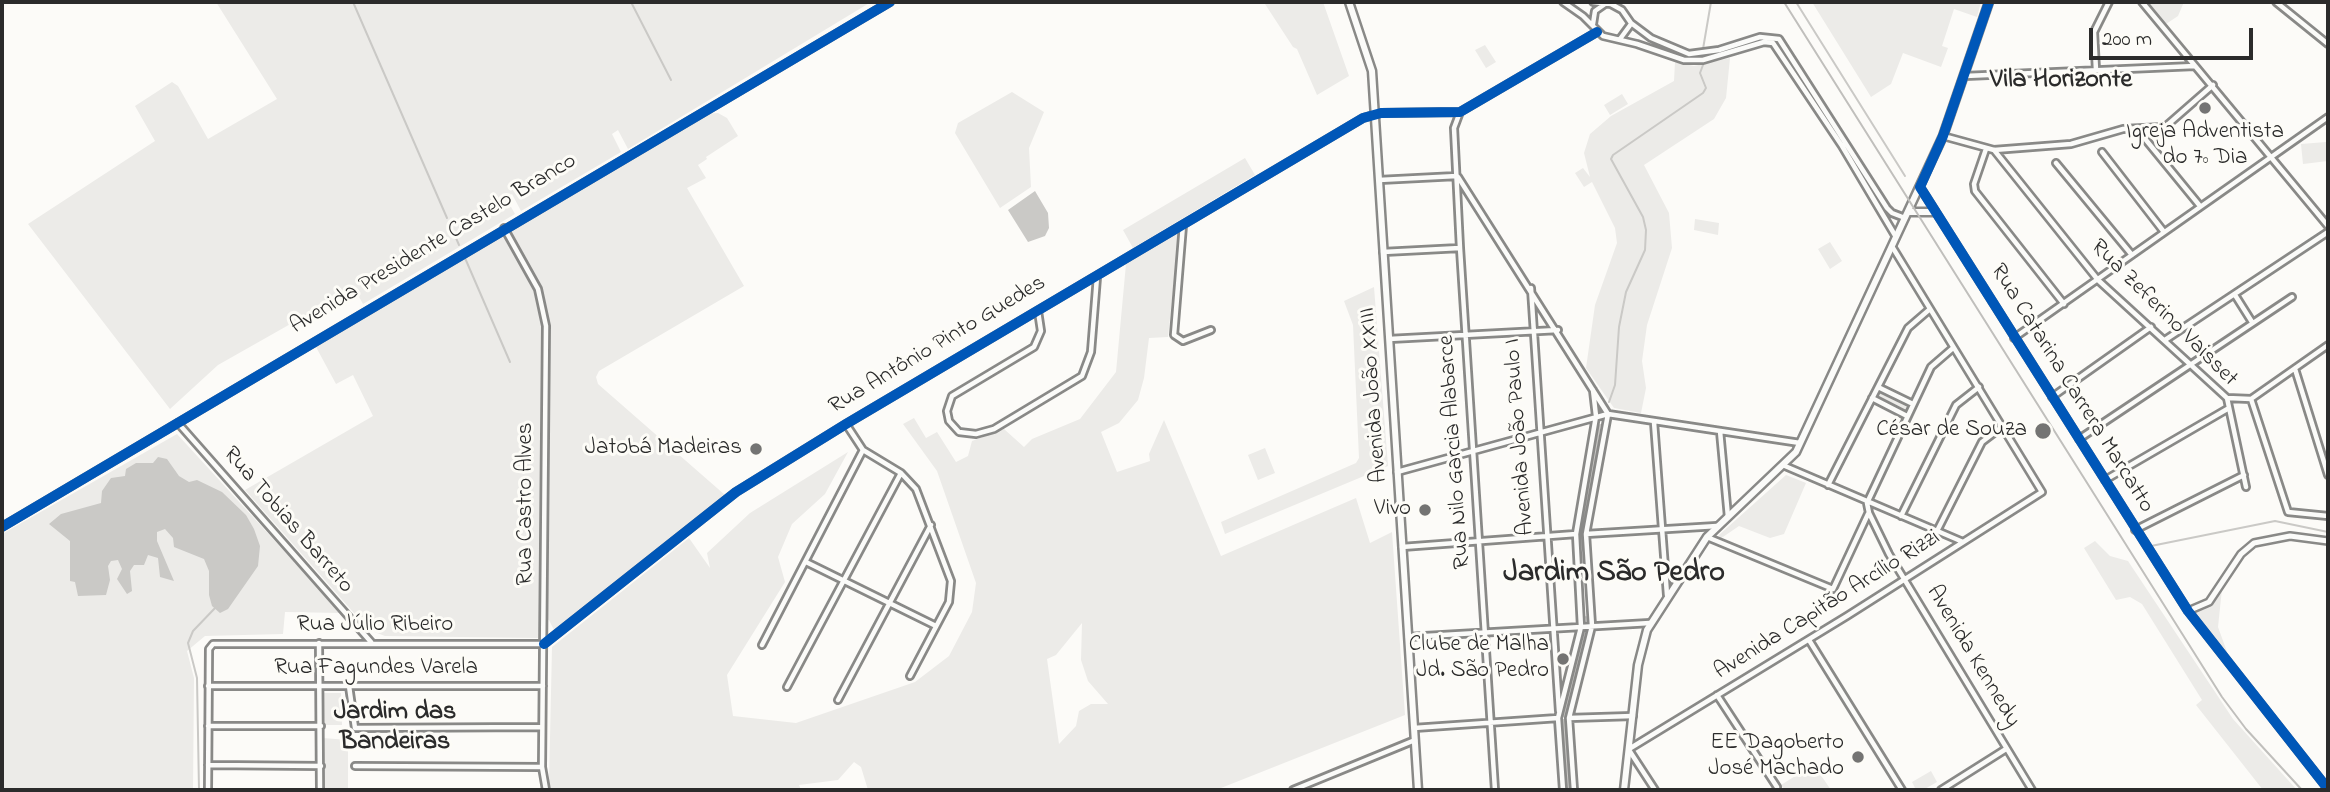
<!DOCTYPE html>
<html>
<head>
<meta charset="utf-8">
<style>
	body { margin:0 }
	#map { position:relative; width:2330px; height:792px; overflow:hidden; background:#fcfbf8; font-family:"Indie Flower",sans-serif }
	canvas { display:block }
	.frame { position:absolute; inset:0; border:4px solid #2b2b2b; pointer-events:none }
	.scale { position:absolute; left:2089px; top:28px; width:164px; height:32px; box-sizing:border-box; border:4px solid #2b2b2b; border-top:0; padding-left:9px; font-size:21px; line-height:24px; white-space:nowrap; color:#2b2b2b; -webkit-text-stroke:5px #fdfcf7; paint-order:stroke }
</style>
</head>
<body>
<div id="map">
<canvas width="2330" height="792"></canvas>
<div class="frame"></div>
<div class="scale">200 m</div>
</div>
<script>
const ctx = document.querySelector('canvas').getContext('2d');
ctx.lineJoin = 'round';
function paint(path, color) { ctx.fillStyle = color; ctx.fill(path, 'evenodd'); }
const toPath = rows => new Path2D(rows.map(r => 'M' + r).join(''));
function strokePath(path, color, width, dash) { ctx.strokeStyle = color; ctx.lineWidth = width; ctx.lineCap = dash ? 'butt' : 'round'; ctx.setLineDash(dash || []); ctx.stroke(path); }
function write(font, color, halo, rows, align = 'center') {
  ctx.font = font + ' "Indie Flower",sans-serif'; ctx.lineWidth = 6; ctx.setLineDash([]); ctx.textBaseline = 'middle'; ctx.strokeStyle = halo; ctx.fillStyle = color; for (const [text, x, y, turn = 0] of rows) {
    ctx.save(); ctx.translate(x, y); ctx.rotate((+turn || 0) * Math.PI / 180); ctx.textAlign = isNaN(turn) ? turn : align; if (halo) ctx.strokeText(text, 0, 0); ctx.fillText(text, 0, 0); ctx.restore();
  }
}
paint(toPath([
	[216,2,871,2,628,149,618,130,612,134,621,152,521,211,512,194,506,198,515,214,363,304,354,288,218,365,170,409,28,224,155,141,135,106,172,82,178,86,208,139,277,99],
	[1271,2,1323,2,1349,76,1317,95,1297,49,1293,47,1265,4],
	[1812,2,1981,2,1977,17,1954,9,1942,46,1948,48,1941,67,1903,53,1891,84,1871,97],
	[2146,2,2184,2,2178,16,2166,24],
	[1485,45,1496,62,1486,68,1475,50],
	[1730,58,1726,98,1714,119,1644,165,1669,213,1672,248,1647,325,1642,361,1646,388,1641,413,1614,408,1586,368,1595,305,1617,243,1615,228,1592,182,1584,187,1575,173,1583,168,1590,177,1584,153,1590,134,1611,116,1674,81,1675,62,1694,66],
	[1012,92,1044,112,1029,148,1031,187,1000,208,955,133,958,123],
	[1622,94,1628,104,1610,115,1604,105],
	[718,113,727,118,738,136,706,157,707,159,698,165,706,178,687,188,744,286,599,371,596,377,598,384,725,495,554,630,549,620,540,619,538,638,385,636,369,630,245,490,373,416,353,375,336,384,316,347,703,114],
	[2326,142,2328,161,2303,164,2301,144],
	[1245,158,1255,175,1133,248,1123,230],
	[1695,219,1719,223,1718,235,1694,230],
	[1179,233,1168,337,1149,338,1144,378,1138,400,1119,423,1101,432,1117,472,1150,461,1149,454,1164,420,1221,556,1356,498,1370,543,1392,532,1405,715,1216,790,868,790,861,767,854,762,838,780,799,785,801,790,552,790,549,784,552,647,689,538,710,568,707,553,750,513,848,452,825,494,792,524,778,557,785,582,727,675,733,716,796,723,915,682,949,656,972,612,976,583,937,471,903,424,914,418,926,438,937,432,956,462,968,456,972,441,1004,429,1024,447,1032,439,1080,419,1116,372,1126,264],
	[1082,623,1081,660,1088,681,1108,704,1091,704,1079,711,1076,726,1059,744,1047,659,1056,655],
	[1830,242,1842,261,1830,269,1818,249],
	[1374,287,1388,466,1225,534,1221,522,1356,463,1359,458,1353,325,1344,301],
	[1880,390,1908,405,1905,412,1876,398],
	[177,434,341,613,285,612,283,634,205,636,187,651,194,678,193,790,2,790,2,534],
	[1265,448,1275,473,1258,480,1248,455],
	[1786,475,1806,483,1784,534,1770,538,1739,526,1720,539,1719,535],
	[2095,541,2110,556,2128,561,2233,719,2297,790,2263,790,2196,705,2202,700,2142,604,2130,597,2116,600,2084,548],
	[2222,589,2218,627,2230,660,2193,612,2205,609],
	[323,693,341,693,342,725,323,725],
	[358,704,376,704,376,718,358,717],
	[323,738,348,740,348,790,322,790],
	[1808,768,1812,774,1818,771,1831,790,1784,790,1781,785],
	[1931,771,1937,782,1923,790,1916,790,1912,782]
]), '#ecebe8');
paint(toPath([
	[1035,191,1048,213,1049,228,1045,236,1028,242,1008,210],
	[1601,424,1583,538,1580,539,1597,425],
	[158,457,167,459,179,476,189,482,197,480,222,492,246,515,254,529,260,546,258,566,228,609,220,613,212,606,209,595,209,571,204,559,174,547,173,538,165,529,157,532,157,541,174,581,160,577,158,558,148,555,144,565,134,565,130,571,132,591,127,594,117,579,122,569,118,560,111,561,108,566,110,580,106,595,78,596,75,582,70,581,70,541,49,524,61,514,101,503,102,491,111,478,125,476,126,469,136,463,153,463],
	[1585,630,1588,630,1566,717,1562,717],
	[1562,719,1566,719,1571,790,1567,790]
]), '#cac9c6');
strokePath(toPath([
	[353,2,447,218],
	[631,2,671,80],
	[1796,2,1905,176],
	[1703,49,1711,2],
	[450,224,459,245],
	[465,258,510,362],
	[1609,402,1615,385,1619,327,1626,292,1645,250,1646,230,1643,217,1611,159,1613,155,1703,93,1706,88,1700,73,1703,65],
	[2151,546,2275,521,2328,532],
	[1586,617,1587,621],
	[199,790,197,678,188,643,193,631,216,607]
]), '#cac9c6', 2);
const minor = toPath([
	[1563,2,1583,16,1603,36,1637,44,1684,60,1703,60,1764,42,1773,43,1842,146,1896,237],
	[1593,2,1611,4,1622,10,1631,23,1651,38,1689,54,1719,50,1760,37,1779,39,1887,208,1892,213,1905,218],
	[2142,2,2328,226],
	[2276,2,2328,44],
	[1593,24,1595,11,1605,4],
	[1620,39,1631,24],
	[2096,70,2094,32,2109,2],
	[1965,76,2195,66],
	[1460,112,1454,128,1460,248,1495,790],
	[1943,136,1994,150,2071,144,2123,129,2165,127,2213,85],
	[2146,140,2200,206],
	[1986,149,1974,184,1975,191,2064,304],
	[1994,150,2098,280,2227,398,2246,487],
	[2102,152,2164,232],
	[2056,163,2132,255],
	[1458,177,1608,414,1586,534,1592,626,1569,718,1574,790],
	[1379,180,1457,176],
	[1183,225,1174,335,1183,341,1211,330],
	[504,228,538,289,546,326,542,767,546,790],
	[1383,252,1460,248],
	[1531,288,1559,711],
	[2235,295,2252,322],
	[1038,311,1041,331,1034,347,952,396,947,411,949,421,959,432,976,434,994,429,1082,376,1091,352,1097,277],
	[2014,338,2328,117],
	[1389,339,1558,330],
	[2165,340,2328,232],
	[1953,348,1931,367,1867,503,1869,513,1889,554,2032,790],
	[2295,369,2328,475],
	[1878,387,1913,404],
	[2052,397,2151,327],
	[1872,398,1907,416],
	[2227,398,2251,399,2328,345],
	[2251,399,2288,512,2328,516],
	[1654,422,1667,595],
	[178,423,371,642],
	[846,424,863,450,901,473,916,489,951,581,949,602,910,676],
	[1720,431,1728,517],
	[2079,439,2292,297],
	[1785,466,1963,542],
	[1397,472,1608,414,1800,443],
	[2105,480,2229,408],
	[1828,485,1908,328,1930,309],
	[1901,516,1956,405,1979,387],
	[2135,530,2244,475],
	[1937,531,1982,442,2003,426],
	[1586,534,1717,526],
	[1707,537,1833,589,1868,514],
	[1402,547,1576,534],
	[806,562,936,626],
	[1408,637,1650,623],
	[1809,640,1902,790],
	[319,643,320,790],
	[544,644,736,492,846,424,1363,118,1381,113,1460,112,1597,32],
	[762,645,863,450],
	[208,686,543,686],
	[349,686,355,728,542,727],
	[787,687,901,473],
	[1717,695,1777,787],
	[838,700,931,525],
	[1569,718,1633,716],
	[208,726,321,726],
	[1414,728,1558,718],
	[1629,749,1847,616,2042,492,1893,248],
	[1629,750,1655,790],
	[208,765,321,766],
	[355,766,542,767],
	[208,790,209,649,213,644,544,644],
	[1293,790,1415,740],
	[1563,790,1558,718,1581,627,1576,534,1596,416,1593,390],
	[1941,790,2006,749]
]);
const tertiary = toPath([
	[1920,187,2188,611,2328,789],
	[2,527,890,2],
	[2188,611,2209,602,2241,554,2254,543,2290,536,2328,541]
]);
const secondary = toPath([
	[1349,2,1372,71,1418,790],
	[1909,212,1935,212],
	[1624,790,1638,665,1647,630,1707,537,1796,452,1943,136,1989,2]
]);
strokePath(minor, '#898987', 10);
strokePath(tertiary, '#898987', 10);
strokePath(secondary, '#898987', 11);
strokePath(minor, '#fbfbf9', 4.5);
strokePath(tertiary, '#fbfbf9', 5);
strokePath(secondary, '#fbfbf9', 6);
strokePath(toPath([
	[1784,2,2222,697,2246,729,2302,790]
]), '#c0bfbc', 2);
strokePath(toPath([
	[1989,2,1943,136,1920,187,2188,611,2328,789],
	[2,527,890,2],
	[544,644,736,492,846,424,1363,118,1381,113,1460,112,1597,32]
]), '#0057b8', 10);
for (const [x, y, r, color] of [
	[2205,108,7,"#747473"],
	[2043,431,9,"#747473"],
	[756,449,7,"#747473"],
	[1425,510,7,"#747473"],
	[1563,659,7,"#747473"],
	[1858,757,7,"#747473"]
]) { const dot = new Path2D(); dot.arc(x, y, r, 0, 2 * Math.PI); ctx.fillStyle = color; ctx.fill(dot); strokePath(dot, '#fdfcf7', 2.5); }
write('23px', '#2b2b2b', '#fdfcf7', [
	["Igreja Adventista",2205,133,"center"],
	["do 7º Dia",2205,159,"center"],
	["César de Souza",2027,431],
	["Jatobá Madeiras",742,449],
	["Vivo",1411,510],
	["Clube de Malha",1549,646],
	["Jd. São Pedro",1549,672],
	["EE Dagoberto",1844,744],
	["José Machado",1844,770]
], 'right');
write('23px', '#2b2b2b', '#fdfcf7', [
	["Avenida Presidente Castelo Branco",434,245,-31],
	["Rua Zeferino Vaisset",2163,314,45],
	["Rua Antônio Pinto Guedes",938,346,-31],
	["Rua Catarina Carrera Marcatto",2071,389,58],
	["Avenida João XXIII",1375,395,-94],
	["Avenida João Paulo I",1521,437,-94],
	["Rua Nilo Garcia Alabarce",1456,452,-94],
	["Rua Castro Alves",527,504,-90],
	["Rua Tobias Barreto",287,521,49],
	["Avenida Capitão Arcílio Rizzi",1828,606,-32],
	["Rua Júlio Ribeiro",375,626],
	["Avenida Kennedy",1972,657,59],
	["Rua Fagundes Varela",376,669]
]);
write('bold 26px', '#2b2b2b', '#fdfcf7', [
	["Vila Horizonte",2061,82],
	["Jardim das",395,714],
	["Bandeiras",395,744]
]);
write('bold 30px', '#2b2b2b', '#fdfcf7', [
	["Jardim São Pedro",1614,575]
]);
</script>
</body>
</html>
